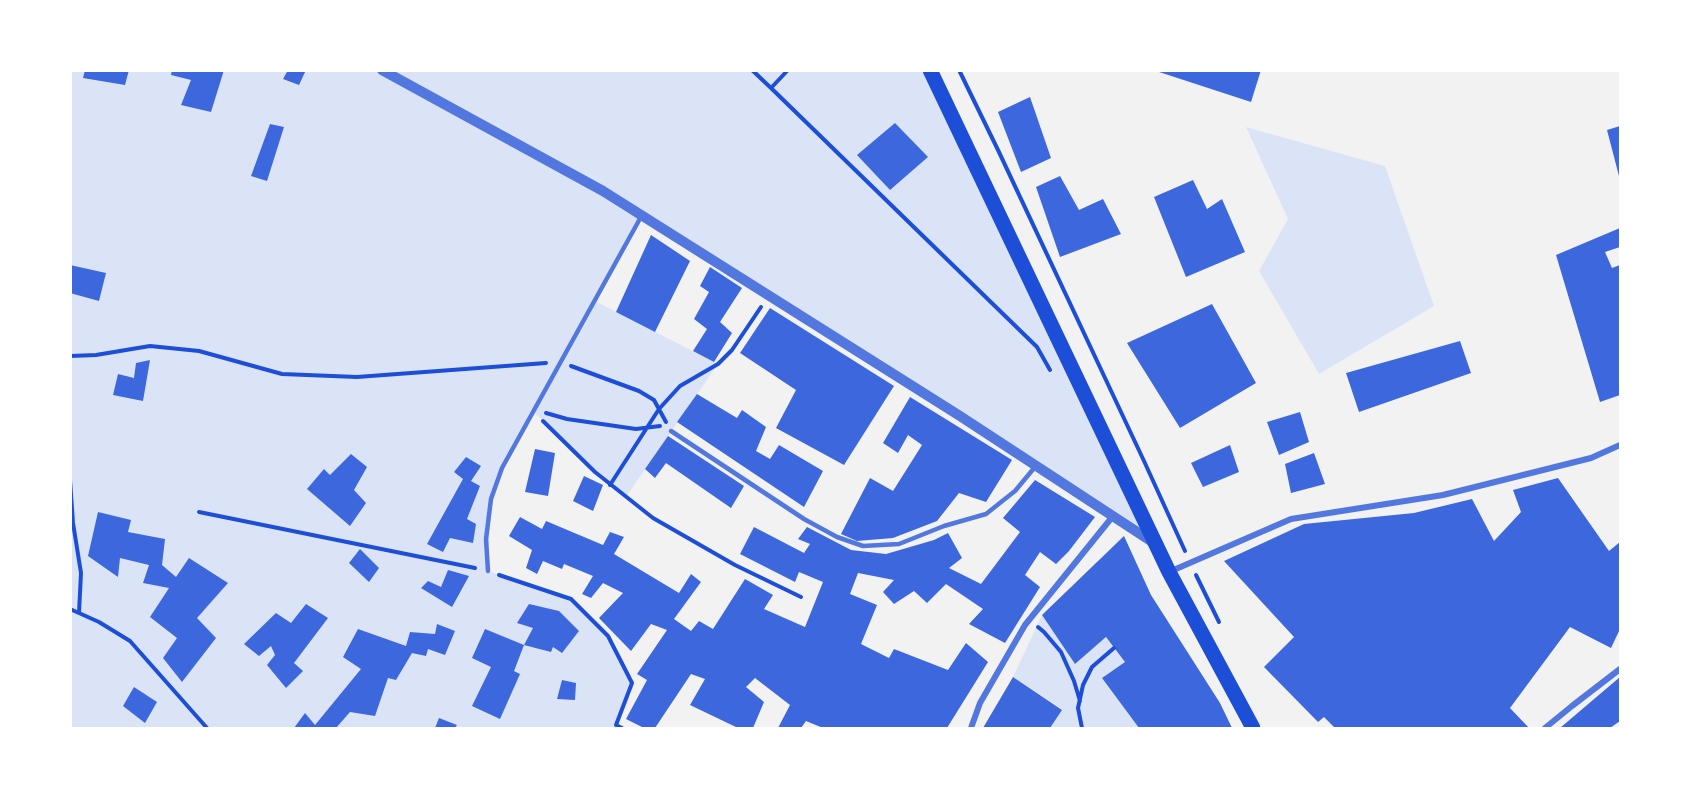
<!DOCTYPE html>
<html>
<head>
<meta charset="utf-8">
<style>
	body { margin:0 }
	#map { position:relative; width:1691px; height:799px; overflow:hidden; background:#f2f2f2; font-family:"Zilla Slab",serif }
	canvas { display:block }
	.frame { position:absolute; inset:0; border:72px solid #fff; pointer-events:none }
</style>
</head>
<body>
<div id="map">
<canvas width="1691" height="799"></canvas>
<div class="frame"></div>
</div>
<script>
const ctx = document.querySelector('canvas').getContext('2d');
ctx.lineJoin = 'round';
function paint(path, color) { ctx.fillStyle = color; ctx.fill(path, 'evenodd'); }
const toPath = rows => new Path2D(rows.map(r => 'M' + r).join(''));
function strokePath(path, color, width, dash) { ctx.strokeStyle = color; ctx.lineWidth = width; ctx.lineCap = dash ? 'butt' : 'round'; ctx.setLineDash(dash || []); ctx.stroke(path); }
paint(toPath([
	[70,71,930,71,1155,543,642,216,595,301,718,364,626,497,595,472,534,412,502,468,491,499,488,571,571,599,608,636,632,683,616,725,622,728,71,728],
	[1246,127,1385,166,1434,306,1319,374,1259,271,1288,219],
	[1042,615,1075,664,1106,637,1125,662,1102,678,1139,728,1050,728,1062,709,1013,677]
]), '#dbe4f7');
paint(toPath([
	[85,70,129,70,125,85,83,78],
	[172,70,224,70,211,112,181,105,191,80,171,75],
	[288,70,306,70,299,85,283,79],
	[1153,70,1261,70,1251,102],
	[1030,97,1051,158,1021,172,998,112],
	[895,123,928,157,890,190,857,155],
	[270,124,284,127,267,181,251,176],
	[1620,126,1620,180,1607,130],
	[1060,176,1079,210,1103,199,1121,234,1060,257,1036,187],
	[1193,180,1207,209,1222,199,1245,252,1186,277,1154,197],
	[1620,228,1620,247,1605,252,1612,268,1620,265,1620,395,1600,402,1556,255],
	[651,235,690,261,655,332,616,312],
	[70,265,106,273,99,301,70,293],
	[710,267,742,288,720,322,732,333,714,362,693,351,707,329,694,319,709,292,700,286],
	[1212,304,1256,383,1180,428,1127,343],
	[770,308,894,386,844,465,776,428,796,390,740,353],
	[1460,341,1471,373,1359,412,1346,373],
	[150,360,143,401,113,395,118,374,134,378,136,363],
	[697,394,737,418,742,410,766,427,756,451,770,459,779,445,823,471,804,507,677,422],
	[910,397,1012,460,986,502,959,493,937,521,893,538,857,541,841,534,870,478,893,491,922,445,908,435,898,453,883,443],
	[1300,412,1309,442,1279,455,1267,422],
	[668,436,744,486,731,508,666,463,655,478,645,469],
	[1230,445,1239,472,1203,487,1191,463],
	[535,449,555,453,548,496,525,492],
	[1314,453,1325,484,1291,493,1285,464],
	[351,454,367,467,354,490,366,503,350,526,307,489,324,469,330,475],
	[466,457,481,466,471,481,480,486,467,519,476,524,473,543,450,538,443,552,427,544,463,479,454,472],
	[584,476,603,485,593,511,573,501],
	[1558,478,1609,551,1620,542,1620,629,1611,648,1570,627,1510,708,1529,728,1335,728,1324,717,1318,722,1264,667,1294,637,1224,561,1304,524,1414,513,1472,499,1494,541,1521,512,1513,490],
	[1035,480,1095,517,1069,551,1056,564,1040,552,1025,575,1040,587,1005,643,969,624,983,609,946,584,927,603,914,591,894,604,883,592,894,580,858,573,850,594,877,605,861,644,889,658,894,649,948,670,966,643,988,662,947,728,823,728,806,721,801,728,778,728,790,705,755,678,746,687,764,702,753,728,738,728,690,705,705,679,691,674,655,728,644,728,626,719,647,680,637,674,667,630,651,624,631,651,599,618,623,593,603,583,591,598,582,594,593,576,564,564,562,569,543,561,537,574,526,568,532,550,509,536,520,517,542,529,546,521,603,545,610,532,624,537,614,554,679,593,691,574,701,582,674,619,691,631,699,621,713,629,745,579,773,595,764,609,805,627,823,582,799,572,795,582,740,554,754,527,804,553,810,544,798,539,807,527,851,550,886,554,934,540,948,533,962,558,949,568,981,584,1020,532,1003,518],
	[98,512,131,520,128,532,165,539,162,565,176,577,189,558,228,583,197,618,216,638,182,682,163,658,177,638,150,617,169,588,143,583,149,565,120,558,118,577,88,556],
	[1124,536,1151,595,1220,703,1232,728,1139,728,1102,678,1125,662,1106,637,1075,664,1042,615],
	[360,549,379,568,369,582,349,563],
	[448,570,469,576,452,607,421,588,428,581,441,587],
	[306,604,328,618,294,663,303,671,286,688,267,665,275,655,271,646,259,656,244,644,276,613,291,623],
	[529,604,559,611,579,631,562,653,553,647,551,652,524,645,533,628,517,623],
	[437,624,455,631,445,655,428,649,426,656,412,653,396,680,388,678,375,716,350,712,336,728,294,728,305,713,315,725,361,669,343,657,358,629,406,646,410,632,435,634],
	[485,629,524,645,514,671,520,674,500,719,472,706,491,667,472,658],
	[1013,677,1062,710,1050,728,983,728],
	[1620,677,1620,721,1610,728,1560,728],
	[562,680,576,683,575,700,557,699],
	[134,687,157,702,145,723,123,706],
	[439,718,457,725,455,728,435,728]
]), '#3d67dc');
strokePath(toPath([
	[752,70,771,88,788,70],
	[959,70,998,150,1144,461,1185,551],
	[771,88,1037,347,1050,370],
	[70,356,96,355,150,346,199,351,282,374,357,377,546,363],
	[571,366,639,391,654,400,666,422],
	[546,413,567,419,636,429,660,426],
	[543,421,595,472,653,518,735,565,801,597],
	[70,480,73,523,81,573,79,613],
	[610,485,659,409,680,386,718,364,732,350,761,307],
	[199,512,475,568],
	[499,575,571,599,608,636,632,683,616,725,622,728],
	[1196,575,1219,622],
	[70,609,99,622,130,641,207,728],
	[1038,627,1044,632,1061,652,1074,681,1080,701],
	[1082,728,1078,708,1083,685,1092,667,1114,648]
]), '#1d4ed8', 4);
strokePath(toPath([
	[671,431,804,519,837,537,863,546,899,544,944,526,986,514,1015,491,1035,467],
	[488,571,486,539,491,499,502,468,642,215]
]), '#5277de', 4.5);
strokePath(toPath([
	[1169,572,1291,519,1443,495,1591,458,1620,445],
	[971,728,980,703,1025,625,1113,516],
	[1545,728,1572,706,1620,669]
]), '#5277de', 6);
strokePath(toPath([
	[382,70,603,191,960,416,1154,543]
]), '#5277de', 10);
strokePath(toPath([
	[930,70,1169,572,1253,728]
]), '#1d4ed8', 15);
</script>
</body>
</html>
